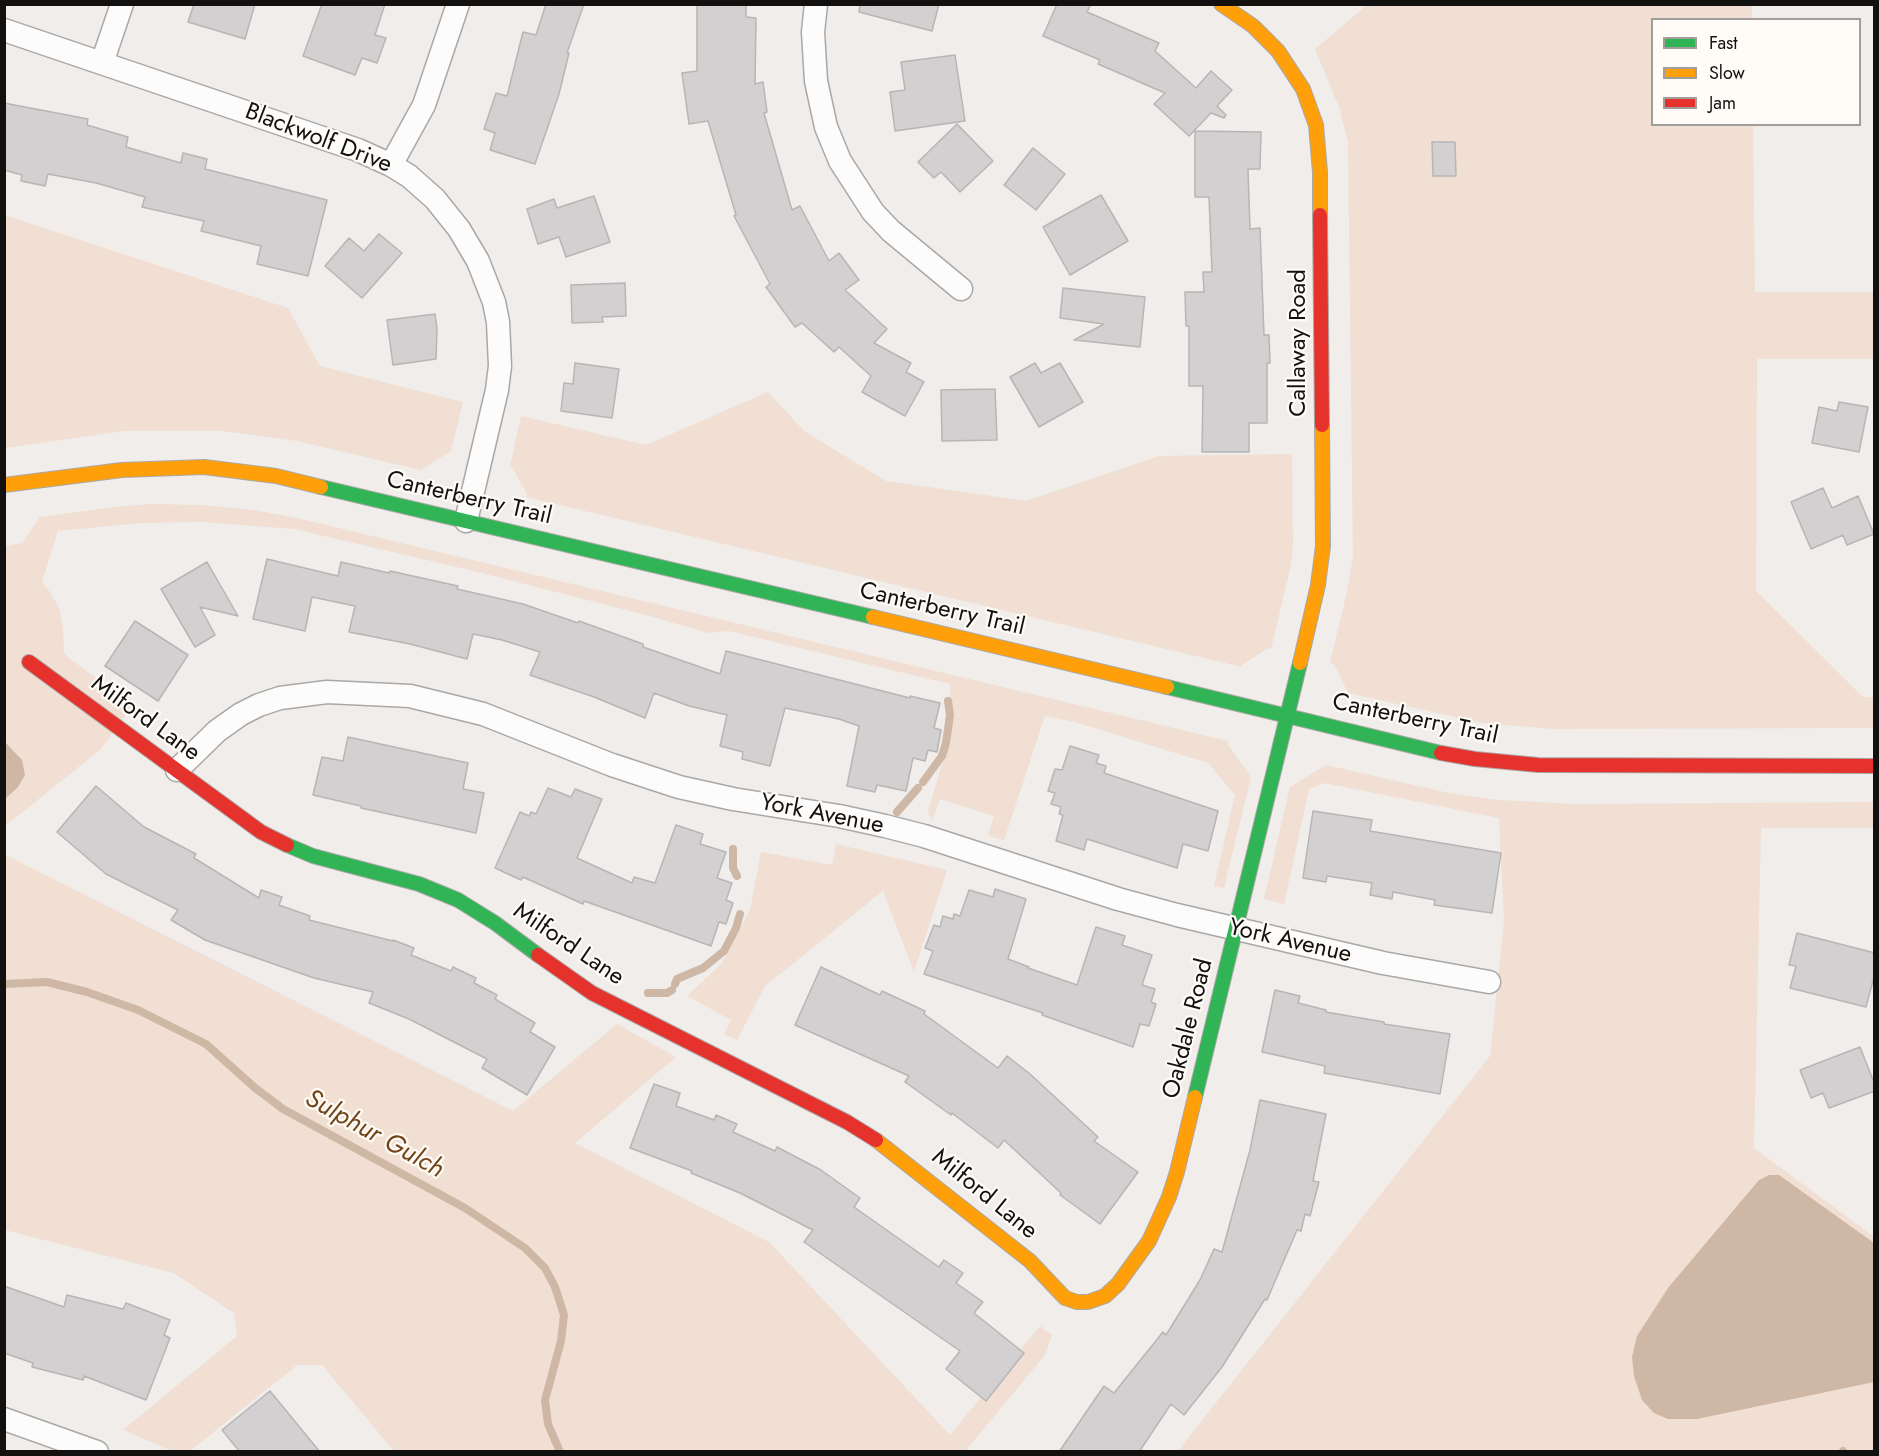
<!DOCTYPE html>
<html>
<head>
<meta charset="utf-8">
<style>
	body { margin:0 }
	#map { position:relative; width:1879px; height:1456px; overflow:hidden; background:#f0edeb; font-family:Jost,sans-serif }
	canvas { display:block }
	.frame { position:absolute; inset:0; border:6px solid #121110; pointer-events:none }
	.legend { position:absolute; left:1651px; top:18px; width:210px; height:108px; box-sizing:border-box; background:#fffbf7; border:2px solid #a09d9b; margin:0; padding:8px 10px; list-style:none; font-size:18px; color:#121110 }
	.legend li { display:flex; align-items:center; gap:12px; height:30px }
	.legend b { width:30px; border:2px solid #a09d9b }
</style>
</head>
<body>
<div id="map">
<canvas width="1879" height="1456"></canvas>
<div class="frame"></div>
<ul class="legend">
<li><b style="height:8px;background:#30b455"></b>Fast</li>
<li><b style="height:8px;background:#ff9f0a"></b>Slow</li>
<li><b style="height:8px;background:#e5322d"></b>Jam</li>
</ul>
</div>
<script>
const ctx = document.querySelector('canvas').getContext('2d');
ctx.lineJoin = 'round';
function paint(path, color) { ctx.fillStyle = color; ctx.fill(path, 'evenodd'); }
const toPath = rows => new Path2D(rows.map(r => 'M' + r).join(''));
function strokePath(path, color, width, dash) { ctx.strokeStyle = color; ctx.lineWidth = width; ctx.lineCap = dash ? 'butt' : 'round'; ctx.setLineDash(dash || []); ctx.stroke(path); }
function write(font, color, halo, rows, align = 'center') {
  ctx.font = font + ' Jost,sans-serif'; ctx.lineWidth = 4.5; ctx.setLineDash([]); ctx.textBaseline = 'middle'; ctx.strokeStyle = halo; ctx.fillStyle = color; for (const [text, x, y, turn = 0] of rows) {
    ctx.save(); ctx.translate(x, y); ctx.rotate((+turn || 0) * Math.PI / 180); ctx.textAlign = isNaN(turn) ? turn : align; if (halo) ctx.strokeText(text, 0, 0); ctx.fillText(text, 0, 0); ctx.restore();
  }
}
paint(toPath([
	[1367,5,1752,5,1752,19,1652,20,1652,124,1753,125,1755,292,1874,292,1874,359,1757,359,1756,591,1863,697,1874,697,1874,728,1553,729,1482,723,1348,693,1334,664,1330,663,1347,592,1353,557,1348,142,1339,107,1315,49],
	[4,215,288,308,320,366,463,402,451,451,421,470,297,441,223,431,124,431,5,448],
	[768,392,804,431,886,481,1026,501,1159,456,1292,454,1293,546,1291,565,1271,649,1268,648,1242,665,1242,667,526,497,527,494,512,467,510,466,521,416,646,445],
	[152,504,202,505,254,510,297,518,1228,741,1228,745,1251,777,1224,888,1214,886,1235,795,1208,763,1075,722,1045,716,1004,840,988,836,994,816,940,799,932,821,928,812,951,732,950,684,729,631,708,633,650,616,474,571,294,529,203,522,141,523,58,531,42,582,50,592,59,608,63,628,64,652,69,658,133,705,101,749,5,826,5,546,22,543,40,517,114,507],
	[1326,765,1449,793,1498,800,1576,804,1874,802,1874,828,1761,828,1754,1148,1874,1237,1874,1451,1177,1452,1490,1056,1504,921,1499,818,1325,783,1309,789,1284,904,1264,899,1290,787],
	[836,844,947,870,914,972,883,891,765,986,737,1040,724,1034,731,1020,687,996,722,963,750,910,761,852,832,865],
	[4,854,513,1111,617,1024,676,1057,575,1143,769,1242,950,1435,1040,1326,1052,1335,1045,1355,967,1449,969,1451,394,1451,322,1365,297,1365,190,1451,172,1451,123,1430,237,1336,234,1313,174,1273,5,1230]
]), '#f0dfd2');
paint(toPath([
	[5,742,22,760,25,775,18,787,5,799],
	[1769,1175,1779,1175,1874,1243,1874,1382,1697,1419,1668,1419,1654,1413,1642,1400,1634,1376,1632,1357,1637,1336,1668,1288,1759,1180]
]), '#ceb7a4');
strokePath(toPath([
	[923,782,942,756,946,743,950,715,948,701],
	[897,812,918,788],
	[733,849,733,868,737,876],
	[4,984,47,982,87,992,138,1010,206,1044,254,1087,283,1109,465,1208,525,1248,545,1268,555,1287,564,1315,561,1341,545,1400,548,1424,560,1452],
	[675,984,677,979,703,968,724,951,736,928,740,914],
	[648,993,667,993,672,990],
	[1842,1452,1843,1451]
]), '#ceb7a4', 8);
const building = toPath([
	[194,4,255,4,245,39,188,22,194,4],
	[322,4,385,4,375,35,386,38,377,63,362,58,355,75,303,56,322,4],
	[546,4,584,4,567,53,569,53,559,94,535,164,490,150,495,133,484,129,496,93,507,96,523,32,536,35,546,4],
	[697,4,746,4,746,17,756,18,755,84,763,82,767,112,764,113,792,210,800,206,829,261,839,253,859,280,845,290,887,329,874,343,911,363,906,372,924,382,905,416,862,392,871,376,839,347,834,352,802,323,795,327,766,287,770,284,734,216,736,215,708,121,689,124,682,73,697,71,697,4],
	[860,4,939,4,932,31,859,12,860,4],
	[1057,4,1091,4,1087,12,1159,43,1155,51,1196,88,1211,71,1232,90,1217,106,1226,115,1224,118,1211,113,1189,136,1154,104,1165,93,1098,64,1100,60,1043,36,1057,4],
	[955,55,965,121,895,131,890,92,905,90,901,62,955,55],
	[4,103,88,119,87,125,128,137,126,147,181,163,183,153,207,159,205,169,327,200,308,276,257,264,261,246,201,231,204,221,142,207,145,197,96,183,48,174,45,186,21,181,22,175,4,170,4,103],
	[957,124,993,161,960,192,941,172,934,178,918,162,957,124],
	[1195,131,1261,132,1260,169,1248,169,1250,229,1260,228,1264,335,1269,335,1270,363,1267,363,1267,423,1249,423,1249,452,1202,452,1203,386,1189,386,1189,326,1186,326,1185,292,1204,292,1203,272,1212,272,1209,197,1195,197,1195,131],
	[1432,142,1455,142,1456,176,1433,176,1432,142],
	[1033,148,1065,174,1036,210,1004,185,1033,148],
	[1101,195,1128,241,1070,275,1043,227,1101,195],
	[594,196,610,242,566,257,559,237,538,244,527,209,554,199,557,208,594,196],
	[379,234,402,253,362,298,325,266,349,238,364,251,379,234],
	[625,283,626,316,602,317,603,322,572,323,571,285,625,283],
	[1063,288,1145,297,1140,347,1074,340,1104,324,1060,318,1063,288],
	[435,314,437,329,436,359,393,365,387,320,435,314],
	[575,363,619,369,612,418,561,411,564,383,573,384,575,363],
	[1035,363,1041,373,1060,363,1083,402,1039,427,1010,377,1035,363],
	[995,389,997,440,942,441,941,390,995,389],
	[1839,402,1868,407,1859,452,1812,443,1819,407,1837,411,1839,402],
	[1823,488,1832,508,1858,496,1874,534,1847,545,1843,535,1811,549,1791,502,1823,488],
	[267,559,338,576,341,562,389,573,390,571,458,586,457,589,523,604,578,623,579,621,643,644,643,647,720,674,726,651,910,698,910,696,940,703,934,728,941,730,937,752,928,750,925,761,913,758,906,791,877,785,875,792,847,786,859,726,839,719,785,708,770,766,742,759,743,752,720,746,727,715,689,706,654,693,645,718,594,697,530,675,540,652,502,640,473,634,467,659,410,644,349,632,355,606,312,597,305,631,253,619,267,559],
	[207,562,238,616,200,607,215,635,195,647,161,589,207,562],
	[135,621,188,655,158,701,105,666,135,621],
	[348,737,468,763,463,789,484,793,476,833,361,808,361,806,313,795,322,757,343,761,348,737],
	[1070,746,1099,755,1096,763,1106,766,1104,773,1218,811,1208,851,1183,844,1177,868,1087,839,1084,850,1056,841,1063,815,1059,814,1061,807,1051,804,1055,793,1048,791,1055,769,1062,770,1070,746],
	[96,786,144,827,196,854,194,858,259,898,261,890,282,897,279,905,310,916,309,920,393,941,393,940,414,948,411,955,451,971,453,967,476,978,474,983,497,995,495,999,535,1023,530,1032,555,1047,527,1095,482,1068,487,1059,409,1019,369,1003,373,992,314,978,205,940,171,920,178,910,106,874,57,832,96,786],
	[548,788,571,797,575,789,602,799,577,858,632,883,634,877,655,883,676,825,703,834,700,844,726,852,717,878,732,883,726,900,733,903,726,924,719,922,711,946,584,901,583,904,523,877,521,880,495,868,520,812,529,816,531,812,536,814,548,788],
	[1313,811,1372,820,1370,831,1501,853,1492,913,1434,905,1435,900,1393,892,1392,899,1370,895,1372,883,1327,876,1326,882,1303,878,1313,811],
	[995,889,1026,899,1008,959,1029,967,1028,968,1077,985,1096,927,1125,936,1122,945,1152,955,1142,985,1155,989,1151,1002,1156,1004,1149,1026,1140,1024,1133,1047,1042,1015,1043,1013,924,974,933,951,925,948,934,925,940,927,943,916,953,919,954,914,960,916,969,890,993,897,995,889],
	[1797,933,1875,953,1875,973,1866,1007,1790,988,1796,966,1789,965,1797,933],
	[821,967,880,995,882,991,925,1011,924,1014,998,1068,1007,1056,1030,1074,1098,1137,1094,1141,1138,1172,1100,1224,1060,1195,1061,1193,1004,1140,998,1148,952,1113,951,1115,905,1082,909,1076,795,1025,821,967],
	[1275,990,1300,996,1298,1003,1326,1010,1326,1012,1384,1022,1384,1024,1450,1034,1440,1094,1324,1073,1325,1066,1262,1052,1275,990],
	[1860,1047,1875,1085,1875,1091,1829,1108,1823,1093,1811,1098,1800,1070,1860,1047],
	[654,1084,680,1093,676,1106,714,1120,716,1115,737,1124,733,1132,775,1151,777,1147,821,1170,860,1198,854,1207,939,1267,944,1260,963,1273,956,1283,983,1302,974,1313,1024,1353,986,1401,946,1369,960,1351,804,1242,813,1230,740,1193,691,1173,692,1171,630,1148,654,1084],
	[1260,1100,1326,1114,1313,1181,1319,1182,1310,1216,1305,1214,1301,1231,1297,1230,1267,1300,1265,1299,1222,1367,1184,1415,1171,1404,1139,1452,1059,1452,1104,1386,1114,1393,1163,1332,1166,1335,1200,1280,1214,1249,1222,1252,1250,1150,1260,1100],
	[4,1286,64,1307,67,1295,123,1309,126,1303,170,1320,164,1335,170,1338,146,1400,84,1376,83,1380,32,1367,33,1363,4,1353,4,1286],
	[270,1391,320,1452,240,1452,222,1430,270,1391]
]);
paint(building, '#d2d0d0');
strokePath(building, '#b7b5b5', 1.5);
const street = toPath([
	[816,4,813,32,816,81,826,127,840,161,873,212,891,231,961,289],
	[4,30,358,150,391,165,409,176,435,199,459,229,478,261,494,302,498,322,500,366,497,390,466,521],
	[102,63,122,4],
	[391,165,424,105,458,4],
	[177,770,217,731,241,714,259,705,280,698,327,692,410,696,483,714,612,765,679,787,733,799,839,816,885,826,924,836,1118,899,1177,915,1383,963,1489,982],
	[4,1419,97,1452]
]);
const fast = toPath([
	[321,487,873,617],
	[1167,687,1441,753],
	[287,845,313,856,419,884,458,900,495,923,538,955],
	[1195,1097,1300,663]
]);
const slow = toPath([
	[1221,4,1253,26,1278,51,1303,89,1316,125,1320,172,1320,215],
	[4,485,122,470,204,467,276,476,321,487],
	[873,617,1167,687],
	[1300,663,1318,585,1323,546,1322,425],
	[876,1140,1030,1261,1065,1298,1077,1302,1088,1302,1105,1296,1118,1284,1149,1241,1169,1197,1177,1172,1195,1097]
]);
const jam = toPath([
	[1320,215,1322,425],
	[29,662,261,832,287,845],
	[1441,753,1475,759,1538,765,1874,766],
	[538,955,592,993,847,1122,876,1140]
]);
strokePath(street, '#aaa8a6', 25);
strokePath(fast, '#aaa8a6', 16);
strokePath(slow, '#aaa8a6', 16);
strokePath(jam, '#aaa8a6', 16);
strokePath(street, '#fdfcfc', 22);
strokePath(fast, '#30b455', 14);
strokePath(slow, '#ff9f0a', 14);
strokePath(jam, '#e5322d', 14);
write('24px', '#121110', '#fffbf7', [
	["Blackwolf Drive",318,139,21],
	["Callaway Road",1299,343,-90],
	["Canterberry Trail",469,499,13],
	["Canterberry Trail",942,610,13],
	["Milford Lane",145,719,36],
	["Canterberry Trail",1415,720,12],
	["York Avenue",822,815,11],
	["York Avenue",1290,942,13],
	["Milford Lane",568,945,34],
	["Oakdale Road",1189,1029,-76],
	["Milford Lane",984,1195,39]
]);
write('italic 26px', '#714518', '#fffbf7', [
	["Sulphur Gulch",374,1135,29]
]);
</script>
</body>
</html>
